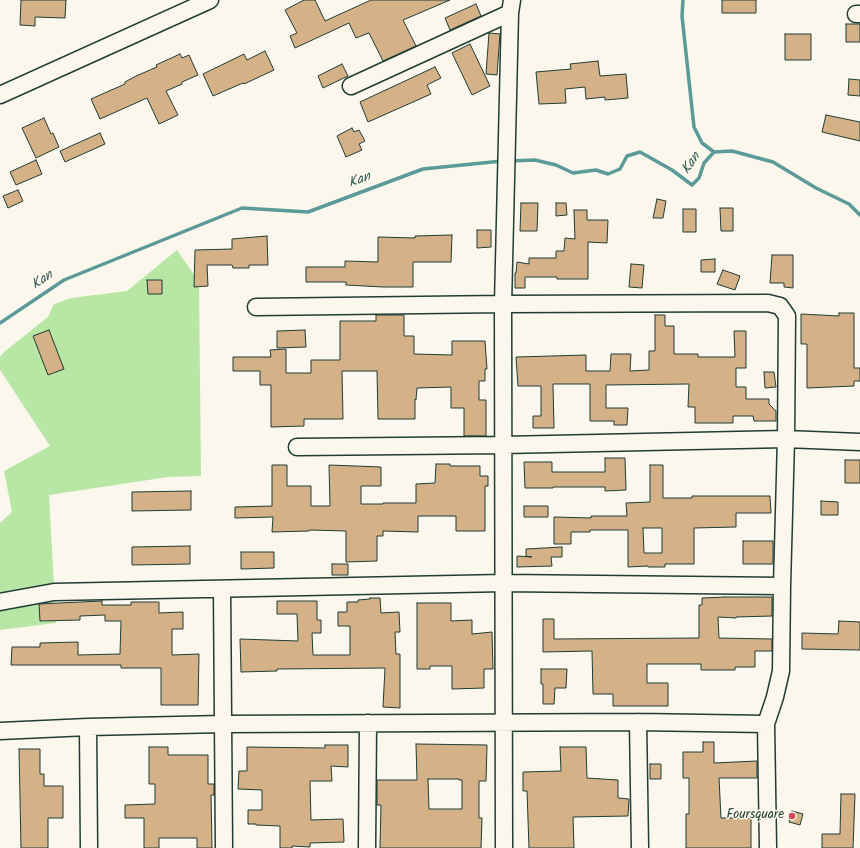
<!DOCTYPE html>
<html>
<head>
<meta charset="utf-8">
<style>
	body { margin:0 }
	canvas { display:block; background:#fbf7ec }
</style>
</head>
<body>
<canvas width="860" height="848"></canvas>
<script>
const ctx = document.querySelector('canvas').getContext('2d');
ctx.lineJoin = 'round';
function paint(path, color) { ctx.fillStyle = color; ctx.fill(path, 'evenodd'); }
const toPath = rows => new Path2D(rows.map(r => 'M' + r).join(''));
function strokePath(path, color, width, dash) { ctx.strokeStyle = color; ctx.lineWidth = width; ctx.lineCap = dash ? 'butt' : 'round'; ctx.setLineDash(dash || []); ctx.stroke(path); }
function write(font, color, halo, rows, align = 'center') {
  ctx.font = font + ' Kalam,sans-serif'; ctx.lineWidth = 3; ctx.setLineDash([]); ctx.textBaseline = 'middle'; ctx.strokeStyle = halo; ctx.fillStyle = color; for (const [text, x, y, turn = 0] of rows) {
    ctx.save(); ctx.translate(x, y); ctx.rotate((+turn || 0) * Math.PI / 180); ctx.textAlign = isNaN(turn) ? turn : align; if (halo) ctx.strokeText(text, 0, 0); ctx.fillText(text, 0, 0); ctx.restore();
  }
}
paint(toPath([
	[177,250,199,282,201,476,168,477,49,495,56,623,0,630,0,523,12,512,4,471,50,446,0,370,0,357,4,352,48,317,54,304,71,298,127,291]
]), '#b8e7a5');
strokePath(toPath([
	[683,0,682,16,694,127,702,143,714,152],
	[510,161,535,160,556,165,573,173,596,170,608,174,620,169,627,156,640,152,672,170,692,185,699,178,704,163,714,152,732,151,773,162,816,188,849,204,860,215],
	[0,323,64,280,242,208,308,212,423,169,502,161]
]), '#5c9999', 3.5);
const building = toPath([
	[21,0,66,0,65,18,35,17,35,26,20,25,21,0],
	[304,0,315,0,325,21,371,0,450,0,403,20,416,46,383,61,369,33,356,38,349,23,295,48,290,36,297,33,285,10,304,0],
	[722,0,756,0,756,13,722,13,722,0],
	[476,4,481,16,450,30,445,18,476,4],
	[846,24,860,24,860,42,846,42,846,24],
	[489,33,500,34,497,75,486,74,489,33],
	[785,34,811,34,811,60,785,60,785,34],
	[470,44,490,86,472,95,452,53,470,44],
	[265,51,274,70,244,84,243,83,213,96,203,74,244,54,247,60,265,51],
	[180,54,182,58,189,55,198,75,182,82,182,84,166,91,178,115,159,124,147,98,100,119,91,99,125,84,125,82,136,76,157,67,156,65,180,54],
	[598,61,600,76,626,74,628,98,605,100,605,97,586,99,585,87,565,89,566,103,539,104,536,72,571,69,570,64,598,61],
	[342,64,348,76,323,88,318,76,342,64],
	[435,67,441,78,427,85,431,94,368,122,360,102,435,67],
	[849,79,860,80,860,96,848,95,849,79],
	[826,115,860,122,860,141,822,132,826,115],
	[44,118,51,134,53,133,59,147,36,158,22,128,44,118],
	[352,128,354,132,359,130,365,141,359,144,362,150,346,157,337,136,352,128],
	[100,133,105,144,65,162,60,151,100,133],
	[36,160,42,174,16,185,10,172,36,160],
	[18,190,23,201,8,208,3,196,18,190],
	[657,199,666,201,663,218,653,218,657,199],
	[521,203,538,203,537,231,520,231,521,203],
	[556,203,566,203,567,215,556,216,556,203],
	[720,208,733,208,733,231,721,231,720,208],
	[683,209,696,209,696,232,683,232,683,209],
	[574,210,587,210,587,220,608,220,607,243,588,242,588,279,557,279,557,277,525,277,525,288,515,288,515,273,516,273,517,262,529,264,529,258,556,258,556,251,564,251,565,238,575,239,574,210],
	[477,230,491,230,491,247,477,248,477,230],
	[452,235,451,262,413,262,413,287,383,287,346,285,346,282,306,282,306,267,345,267,345,261,378,262,378,237,415,238,415,236,452,235],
	[267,236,268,265,249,265,249,268,233,268,232,265,207,265,208,286,194,287,195,250,232,249,232,239,267,236],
	[772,255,793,255,793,288,784,287,784,283,770,283,772,255],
	[715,259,715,272,701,272,701,260,715,259],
	[631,264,644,265,642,288,629,287,631,264],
	[723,270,740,276,735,290,717,284,723,270],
	[147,280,162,280,162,294,148,294,147,280],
	[839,313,854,313,854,368,860,368,860,381,854,381,854,386,807,388,807,344,801,344,801,314,839,316,839,313],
	[376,315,404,315,404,336,414,336,414,354,452,355,452,341,485,341,487,369,485,369,485,381,479,381,479,400,486,400,486,436,464,436,464,408,451,408,451,387,417,388,416,400,415,399,415,419,378,419,377,371,342,371,343,419,304,419,304,426,271,427,271,385,260,385,260,371,233,371,233,357,271,357,270,350,286,349,286,373,311,373,311,360,340,360,340,321,376,321,376,315],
	[655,315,665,315,665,326,674,326,674,354,698,354,698,357,735,357,734,331,746,331,746,368,736,368,736,387,746,387,746,399,769,399,769,404,776,411,776,421,754,421,753,416,733,416,733,423,695,423,695,407,688,407,689,384,606,385,606,408,628,408,627,425,614,425,614,421,590,421,590,384,553,384,554,428,533,428,533,416,541,416,541,386,518,386,516,357,586,355,586,371,610,371,611,354,631,354,630,371,649,370,649,351,655,351,655,315],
	[49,330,64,369,48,375,33,336,49,330],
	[305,330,306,347,277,348,277,331,305,330],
	[764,372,774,372,776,387,765,388,764,372],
	[605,458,625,458,626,490,605,491,605,487,553,487,553,488,525,488,524,462,552,462,552,472,605,472,605,458],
	[845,460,860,460,860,483,845,483,845,460],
	[436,464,450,464,450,466,480,466,480,476,488,476,488,486,485,486,485,531,456,531,456,516,418,516,418,532,383,531,383,536,377,536,377,561,346,562,346,531,309,530,309,531,272,532,273,517,235,518,235,507,272,506,272,465,287,465,287,486,311,486,311,506,330,506,329,465,381,467,381,486,361,486,361,504,383,504,383,503,416,503,416,484,435,483,436,464],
	[650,465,663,465,663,498,692,498,692,496,770,496,771,513,736,513,736,527,694,528,694,564,665,564,665,567,648,567,648,566,628,567,628,530,590,530,590,532,571,532,571,544,554,544,554,517,591,518,591,516,627,516,626,503,650,502,650,465],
	[643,528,662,528,662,553,644,553,643,528],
	[191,491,191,510,132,511,132,492,191,491],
	[821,501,838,502,838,515,821,515,821,501],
	[524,506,548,506,548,517,524,517,524,506],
	[743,541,773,541,773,564,743,564,743,541],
	[190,546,190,564,132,565,132,547,190,546],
	[562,547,562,557,551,557,552,566,517,567,517,556,532,557,526,556,526,549,562,547],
	[241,552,274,552,274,568,241,569,241,552],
	[332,564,348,564,348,575,332,575,332,564],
	[725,597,772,597,772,616,736,617,736,618,718,617,719,638,772,639,772,651,755,651,755,667,735,667,735,670,701,670,701,664,647,664,647,683,668,683,668,706,613,706,613,694,593,694,592,651,543,652,543,619,554,619,554,639,699,638,699,605,702,605,702,598,725,597],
	[370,598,380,598,381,613,399,612,400,632,395,632,396,654,400,654,400,708,383,707,385,668,277,669,277,671,241,672,240,639,298,641,297,614,277,614,277,601,317,601,317,620,321,620,321,633,312,633,313,655,350,655,350,626,338,626,338,612,347,612,347,602,358,602,358,600,370,599,370,598],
	[102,601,102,605,131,605,131,602,159,602,159,613,183,612,183,629,172,629,172,655,199,654,198,705,161,705,161,668,121,668,121,665,11,665,12,647,40,647,40,643,78,642,78,655,120,654,121,621,105,621,105,615,80,616,80,620,40,621,39,604,102,601],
	[417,603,451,603,451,621,472,620,472,634,492,632,493,669,484,669,484,688,452,689,452,666,430,666,430,669,417,669,417,603],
	[839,621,860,622,860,650,802,649,802,633,838,634,839,621],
	[541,669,567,669,566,688,555,688,554,704,543,704,543,684,541,684,541,669],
	[703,742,714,742,714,763,757,761,757,778,719,778,721,818,751,818,751,848,686,848,686,814,689,814,689,778,683,778,683,752,703,752,703,742],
	[416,744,487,745,486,781,479,781,479,818,482,818,481,848,380,848,381,805,377,805,377,780,417,780,416,744],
	[428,779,459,779,459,780,462,780,462,809,429,809,428,779],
	[325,745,348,745,348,767,331,766,332,781,310,781,311,820,343,819,344,842,310,843,310,847,292,846,292,848,280,848,280,826,256,825,256,824,248,824,248,810,262,810,262,790,238,789,239,771,247,771,247,747,325,748,325,745],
	[149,747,168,747,168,755,208,755,208,784,214,784,214,795,211,795,212,848,197,848,197,838,159,838,159,848,144,848,144,818,125,818,125,805,155,804,155,784,149,784,149,747],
	[560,747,586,747,587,778,618,780,618,798,629,799,628,816,573,817,574,848,529,848,527,791,523,791,523,772,561,771,560,747],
	[19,749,40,749,40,774,44,774,44,786,63,786,63,818,48,818,48,848,21,848,19,749],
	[650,764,661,764,661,779,650,779,650,764],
	[841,794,855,794,853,848,822,848,822,834,840,834,841,794],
	[792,811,803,814,800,825,789,822,792,811]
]);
paint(building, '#d5b187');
strokePath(building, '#1f3d34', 1);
const minor = toPath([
	[856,14,860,14],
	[351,86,510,13],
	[0,95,210,0],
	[297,447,503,445,786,439,860,442],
	[222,589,224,848],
	[0,602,54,592,504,583,782,586],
	[638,722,640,848],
	[766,724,768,848],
	[88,727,89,848],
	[0,731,88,727,223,724,638,722,766,724,775,697,781,671,782,586,786,439,787,316,780,306,768,303,503,304,256,307],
	[367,848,368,723],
	[504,848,503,304,510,13,512,0]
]);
strokePath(minor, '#1f3d34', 19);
strokePath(minor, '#fbf7ec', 16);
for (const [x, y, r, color] of [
	[792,816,4,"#d1495b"]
]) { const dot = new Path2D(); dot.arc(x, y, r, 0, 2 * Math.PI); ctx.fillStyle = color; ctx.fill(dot); strokePath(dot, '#fbf7ec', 1.5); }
write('13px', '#1f3d34', '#fbf7ec', [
	["Foursquare",784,816]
], 'right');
write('italic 14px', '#335c56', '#fbf7ec', [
	["Kan",692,164,-55],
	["Kan",360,181,-20],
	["Kan",43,281,-34]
]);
</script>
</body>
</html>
